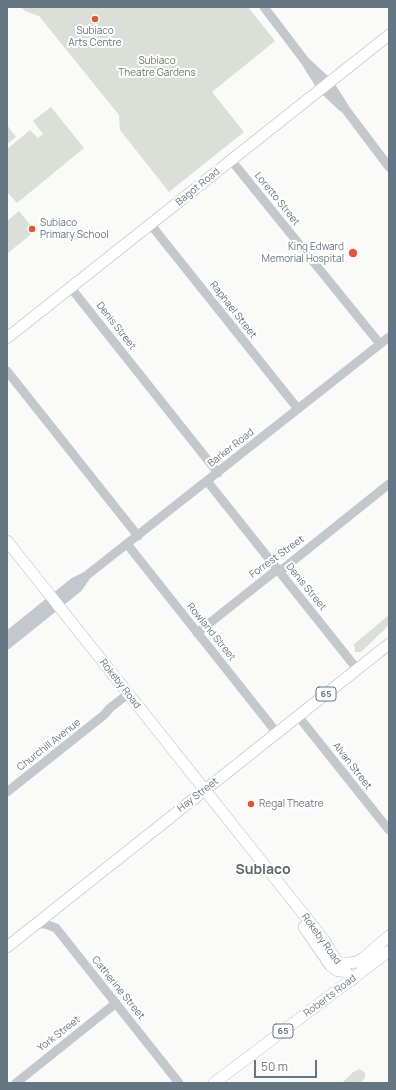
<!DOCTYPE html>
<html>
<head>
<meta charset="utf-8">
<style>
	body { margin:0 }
	#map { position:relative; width:396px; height:1090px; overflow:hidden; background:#fafaf8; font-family:Manrope,sans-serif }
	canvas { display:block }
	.frame { position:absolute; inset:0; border:8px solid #657683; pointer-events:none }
	.scale { position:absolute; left:254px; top:1060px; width:63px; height:18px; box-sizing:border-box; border:2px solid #657683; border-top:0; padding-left:5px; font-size:12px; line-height:14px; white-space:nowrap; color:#657683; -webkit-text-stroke:3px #fff; paint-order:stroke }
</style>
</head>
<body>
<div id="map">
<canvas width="396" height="1090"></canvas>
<div class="frame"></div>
<div class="scale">50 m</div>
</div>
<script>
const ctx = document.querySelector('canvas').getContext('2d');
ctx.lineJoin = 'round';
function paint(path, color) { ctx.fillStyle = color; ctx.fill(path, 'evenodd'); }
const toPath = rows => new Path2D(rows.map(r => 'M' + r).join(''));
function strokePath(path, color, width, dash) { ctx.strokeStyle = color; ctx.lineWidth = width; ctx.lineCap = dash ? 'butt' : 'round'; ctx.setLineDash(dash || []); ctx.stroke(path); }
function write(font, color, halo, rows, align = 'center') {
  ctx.font = font + ' Manrope,sans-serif'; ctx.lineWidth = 4; ctx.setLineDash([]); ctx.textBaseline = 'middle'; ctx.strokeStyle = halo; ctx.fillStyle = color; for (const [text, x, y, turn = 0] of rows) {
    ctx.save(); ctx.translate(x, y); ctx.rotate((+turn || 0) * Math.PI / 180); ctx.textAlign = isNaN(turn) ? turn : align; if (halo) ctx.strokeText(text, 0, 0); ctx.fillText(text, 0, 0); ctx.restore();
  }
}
paint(toPath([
	[21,7,248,7,275,41,212,92,244,132,169,192,120,130,119,115,39,16,25,11],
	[51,107,84,148,17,203,7,192,7,149,30,130,38,138,43,134,33,121],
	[7,125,16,137,7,144],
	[19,211,35,231,7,254,7,221],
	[389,615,389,625,361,652,355,652,354,644],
	[360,1069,365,1073,365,1078,360,1083,342,1083,353,1072]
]), '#dadfd7');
const major = toPath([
	[7,338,389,35],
	[7,541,324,940,334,957,352,980],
	[304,927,330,965,338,971],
	[7,947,389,644],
	[338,963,349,963,357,962,363,958,389,936],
	[214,1083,389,951]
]);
strokePath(major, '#b5babe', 12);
strokePath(toPath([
	[264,7,305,61,322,88,342,107],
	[305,61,329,83,346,110,389,167],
	[231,160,380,344],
	[151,225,298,409],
	[71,288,218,473],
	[7,371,138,536],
	[207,481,357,669],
	[127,544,277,733],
	[197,633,274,572,284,568,389,484],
	[7,636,74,582,86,576,389,337],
	[7,645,78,588,85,578],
	[298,716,389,830],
	[7,792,104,715,110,708,128,694],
	[33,927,38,924,45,924,56,928,179,1083],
	[16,1083,116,1003]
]), '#c3c8cc', 9);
strokePath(major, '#fff', 11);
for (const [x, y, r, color] of [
	[95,19,4,"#e4572e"],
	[32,229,4,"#e4572e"],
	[353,253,5,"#e4572e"],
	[251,804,4,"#e4572e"]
]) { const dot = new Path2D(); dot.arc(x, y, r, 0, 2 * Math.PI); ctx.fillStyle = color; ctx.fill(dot); strokePath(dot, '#fff', 1.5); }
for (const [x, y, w] of [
	[326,694,20],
	[283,1031,20]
]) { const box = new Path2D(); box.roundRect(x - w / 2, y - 7, w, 14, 3); ctx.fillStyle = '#fff'; ctx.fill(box); strokePath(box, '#657683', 1); }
write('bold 9px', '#657683', null, [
	["65",326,694],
	["65",283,1031]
]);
write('10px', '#657683', '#fff', [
	["Subiaco",95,31,"center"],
	["Arts Centre",95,43,"center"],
	["Subiaco",40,223],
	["Primary School",40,235],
	["King Edward",344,247,"right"],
	["Memorial Hospital",344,259,"right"],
	["Regal Theatre",259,804]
], 'left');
write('10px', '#687a64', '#fff', [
	["Subiaco",157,61],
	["Theatre Gardens",157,73]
]);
write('10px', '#657683', '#fff', [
	["Bagot Road",198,187,-39],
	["Loretto Street",277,199,51],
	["Raphael Street",233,310,52],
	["Denis Street",116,326,52],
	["Barker Road",231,448,-38],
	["Forrest Street",277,557,-36],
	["Denis Street",306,587,51],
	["Rowland Street",211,632,51],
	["Rokeby Road",120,684,52],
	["Churchill Avenue",49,745,-38],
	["Alvan Street",352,766,52],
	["Hay Street",198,795,-38],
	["Rokeby Road",321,939,54],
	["Catherine Street",118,988,51],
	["Roberts Road",330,996,-37],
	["York Street",59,1034,-38]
]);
write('bold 14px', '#57646e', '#fff', [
	["Subiaco",263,870]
]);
</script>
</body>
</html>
